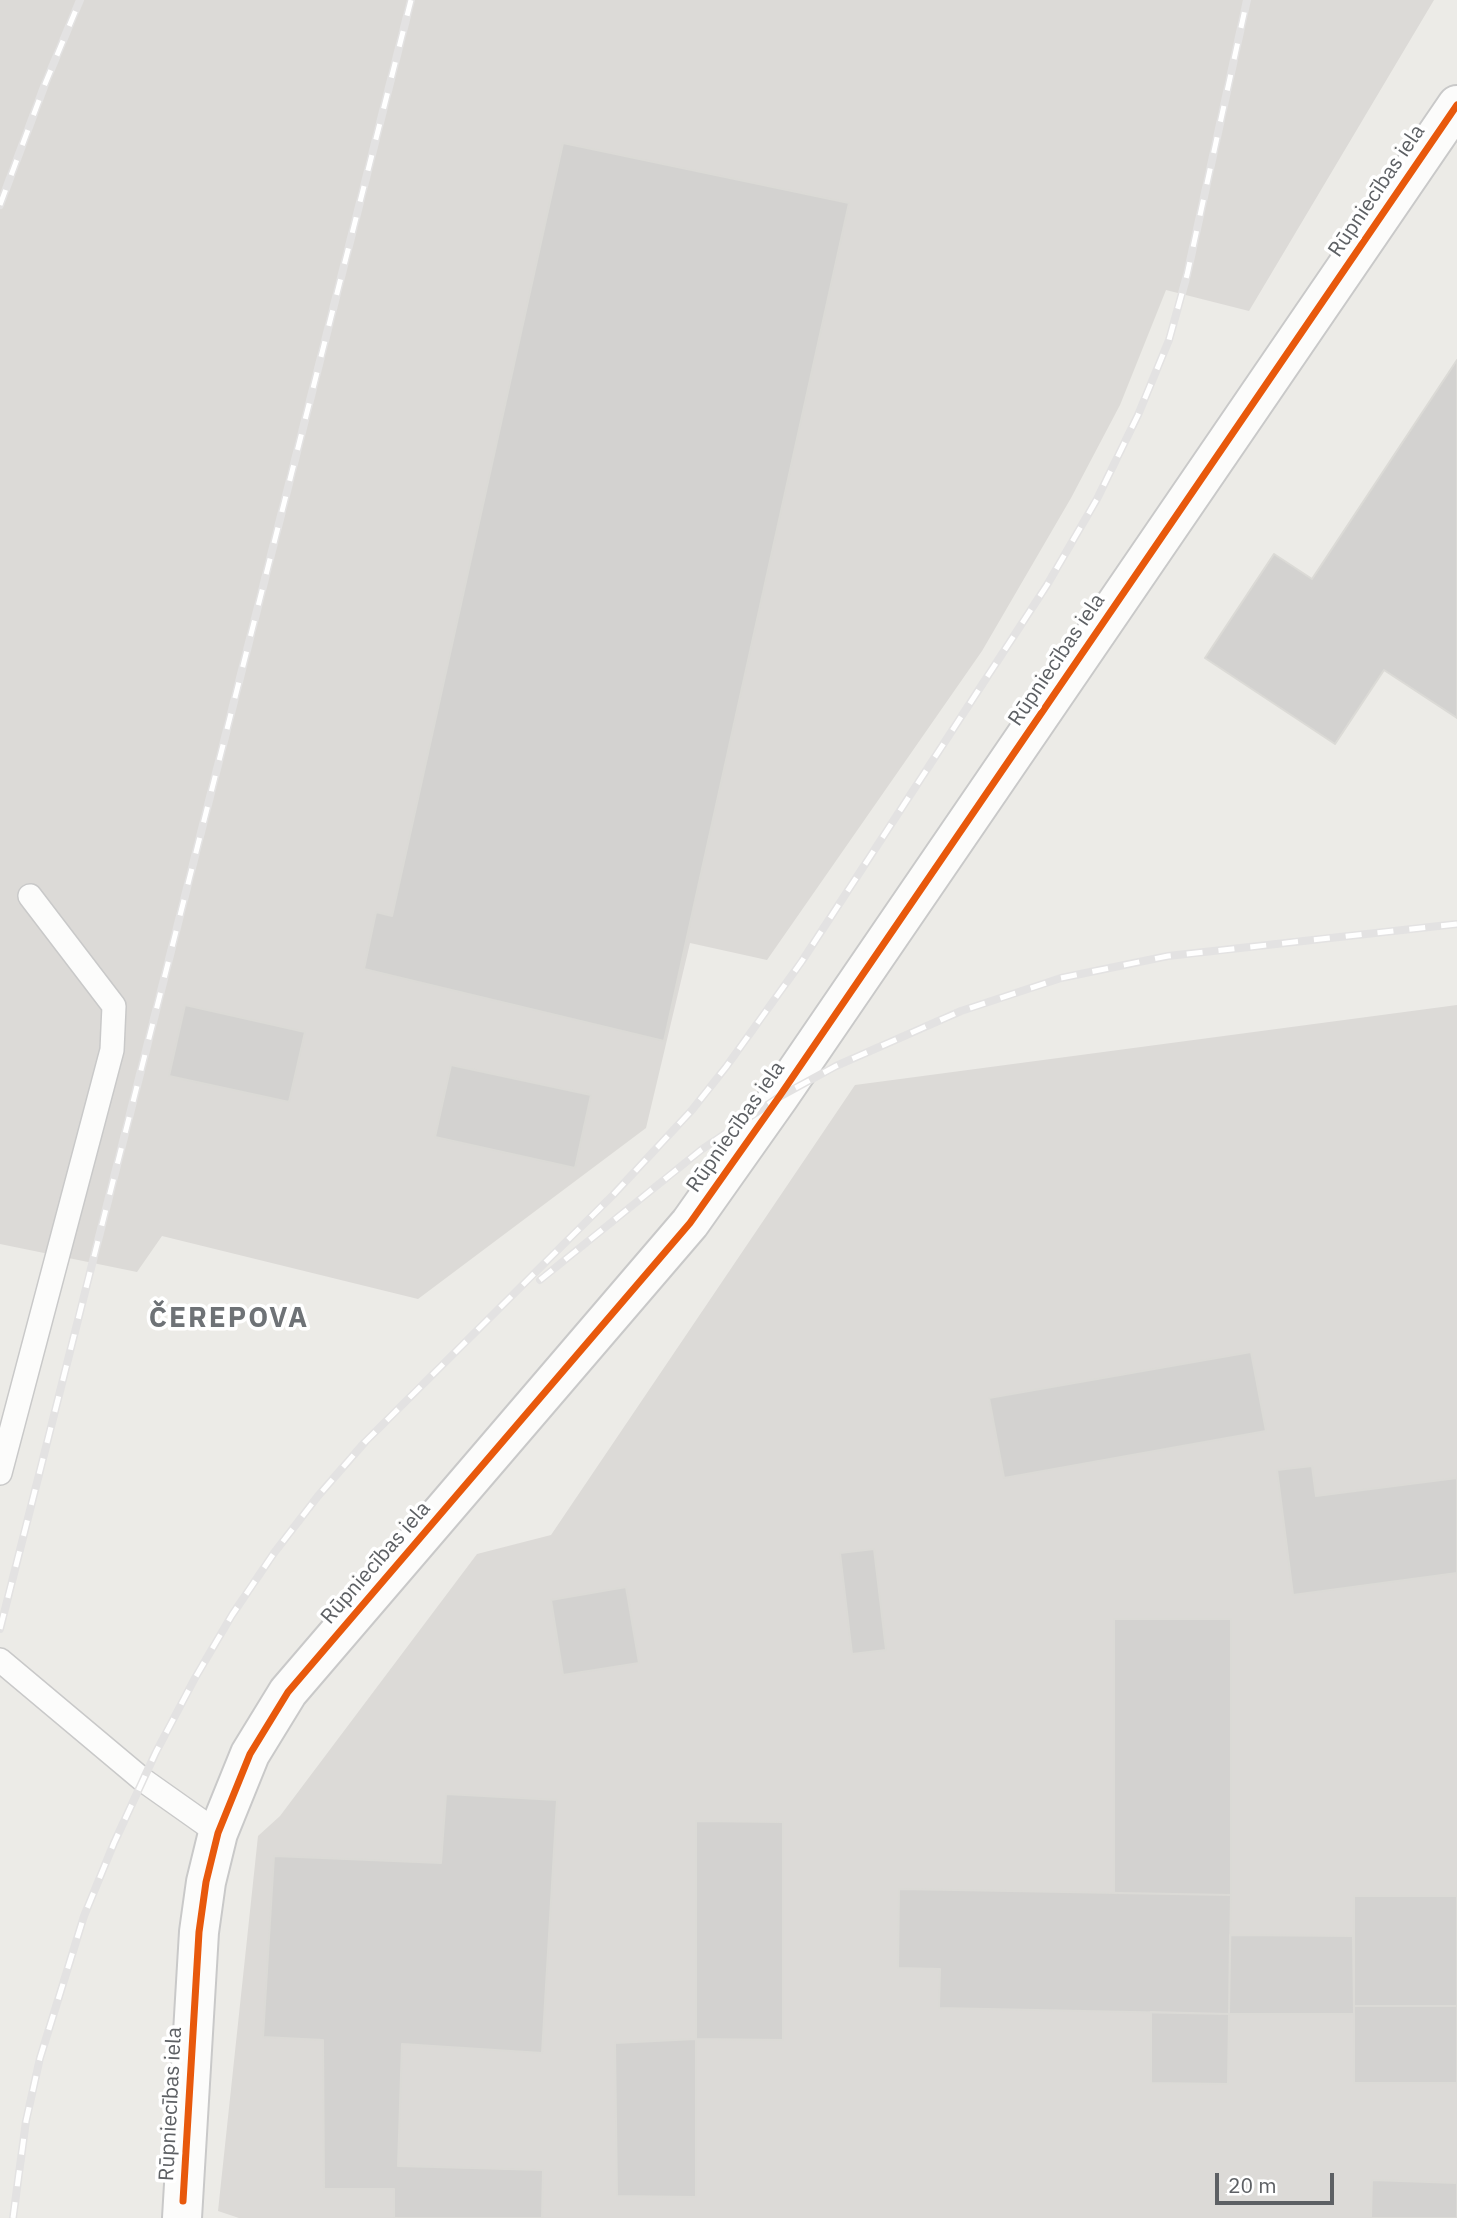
<!DOCTYPE html>
<html>
<head>
<meta charset="utf-8">
<style>
	body { margin:0 }
	#map { position:relative; width:1457px; height:2218px; overflow:hidden; background:#ecebe7; font-family:"IBM Plex Sans",sans-serif }
	canvas { display:block }
	.scale { position:absolute; left:1215px; top:2173px; width:119px; height:32px; box-sizing:border-box; border:4px solid #5d6064; border-top:0; padding-left:9px; font-size:21px; line-height:24px; white-space:nowrap; color:#5d6064; -webkit-text-stroke:5px #fff; paint-order:stroke }
</style>
</head>
<body>
<div id="map">
<canvas width="1457" height="2218"></canvas>
<div class="scale">20 m</div>
</div>
<script>
const ctx = document.querySelector('canvas').getContext('2d');
ctx.lineJoin = 'round';
function paint(path, color) { ctx.fillStyle = color; ctx.fill(path, 'evenodd'); }
const toPath = rows => new Path2D(rows.map(r => 'M' + r).join(''));
function strokePath(path, color, width, dash) { ctx.strokeStyle = color; ctx.lineWidth = width; ctx.lineCap = dash ? 'butt' : 'round'; ctx.setLineDash(dash || []); ctx.stroke(path); }
function write(font, color, halo, rows, align = 'center') {
  ctx.font = font + ' "IBM Plex Sans",sans-serif'; ctx.lineWidth = 7; ctx.setLineDash([]); ctx.textBaseline = 'middle'; ctx.strokeStyle = halo; ctx.fillStyle = color; for (const [text, x, y, turn = 0] of rows) {
    ctx.save(); ctx.translate(x, y); ctx.rotate((+turn || 0) * Math.PI / 180); ctx.textAlign = isNaN(turn) ? turn : align; if (halo) ctx.strokeText(text, 0, 0); ctx.fillText(text, 0, 0); ctx.restore();
  }
}
paint(toPath([
	[0,0,1434,0,1249,311,1166,290,1120,405,1071,498,982,651,767,960,690,943,646,1128,418,1299,162,1236,137,1272,0,1244],
	[1457,1005,1457,2218,239,2218,218,2211,258,1836,280,1816,477,1554,551,1535,855,1085]
]), '#dcdad7');
const building = toPath([
	[563,143,849,203,664,1041,364,969,376,912,392,916,563,143],
	[1457,360,1457,718,1384,670,1335,744,1205,658,1274,554,1312,579,1457,360],
	[185,1005,305,1032,289,1102,169,1076,185,1005],
	[451,1065,591,1095,575,1168,435,1137,451,1065],
	[1251,1352,1266,1431,1004,1478,989,1398,1251,1352],
	[1312,1466,1316,1496,1457,1478,1457,1573,1293,1595,1277,1470,1312,1466],
	[874,1549,886,1650,852,1654,840,1553,874,1549],
	[626,1587,639,1663,563,1675,551,1600,626,1587],
	[1114,1619,1231,1619,1231,1895,1114,1893,1114,1619],
	[446,1794,557,1800,542,2053,402,2044,398,2166,543,2170,542,2218,394,2218,394,2189,324,2189,323,2040,263,2037,274,1856,441,1863,446,1794],
	[696,1821,783,1822,783,2040,696,2039,696,1821],
	[899,1889,1231,1895,1229,2014,939,2008,940,1969,898,1968,899,1889],
	[1354,1896,1457,1896,1457,2006,1354,2006,1354,1896],
	[1230,1935,1353,1936,1354,2014,1229,2014,1230,1935],
	[1354,2006,1457,2006,1457,2083,1354,2083,1354,2006],
	[1151,2012,1229,2014,1228,2084,1151,2083,1151,2012],
	[696,2039,696,2197,617,2196,615,2043,696,2039],
	[1372,2180,1457,2183,1457,2218,1371,2218,1372,2180]
]);
paint(building, '#d3d2d0');
strokePath(building, '#dbdad6', 2);
const service = toPath([
	[0,1473,112,1050,114,1006,30,896],
	[0,1660,143,1780,218,1833]
]);
const minor = toPath([
	[182,2218,199,1932,206,1882,218,1833,250,1754,288,1692,690,1223,779,1097,1457,105]
]);
strokePath(service, '#c9c9c9', 26);
strokePath(minor, '#c9c9c9', 42);
strokePath(service, '#fcfcfb', 23);
strokePath(minor, '#fcfcfb', 38);
const rail = toPath([
	[0,205,45,84,80,0],
	[540,1280,701,1150,779,1097,836,1066,961,1011,1061,978,1168,956,1457,924],
	[0,1629,411,0],
	[13,2218,26,2121,40,2058,84,1916,114,1843,156,1752,195,1678,232,1615,274,1553,318,1496,365,1442,613,1195,692,1110,726,1067,802,961,1047,585,1097,499,1138,415,1169,340,1187,275,1247,0]
]);
strokePath(rail, '#e3e2e2', 8);
strokePath(rail, '#fff', 5, [16]);
strokePath(toPath([
	[183,2201,199,1932,206,1882,218,1833,250,1754,288,1692,690,1223,779,1097,1457,105]
]), '#e8590c', 7);
write('21px', '#5d6064', '#fff', [
	["Rūpniecības iela",1377,191,-56],
	["Rūpniecības iela",1057,660,-56],
	["Rūpniecības iela",736,1127,-55],
	["Rūpniecības iela",376,1563,-49],
	["Rūpniecības iela",171,2104,-87]
]);
ctx.letterSpacing = '2px';
write('bold 28px', '#6e7276', '#fff', [
	["ČEREPOVA",229,1319]
]);
ctx.letterSpacing = '0px';
</script>
</body>
</html>
